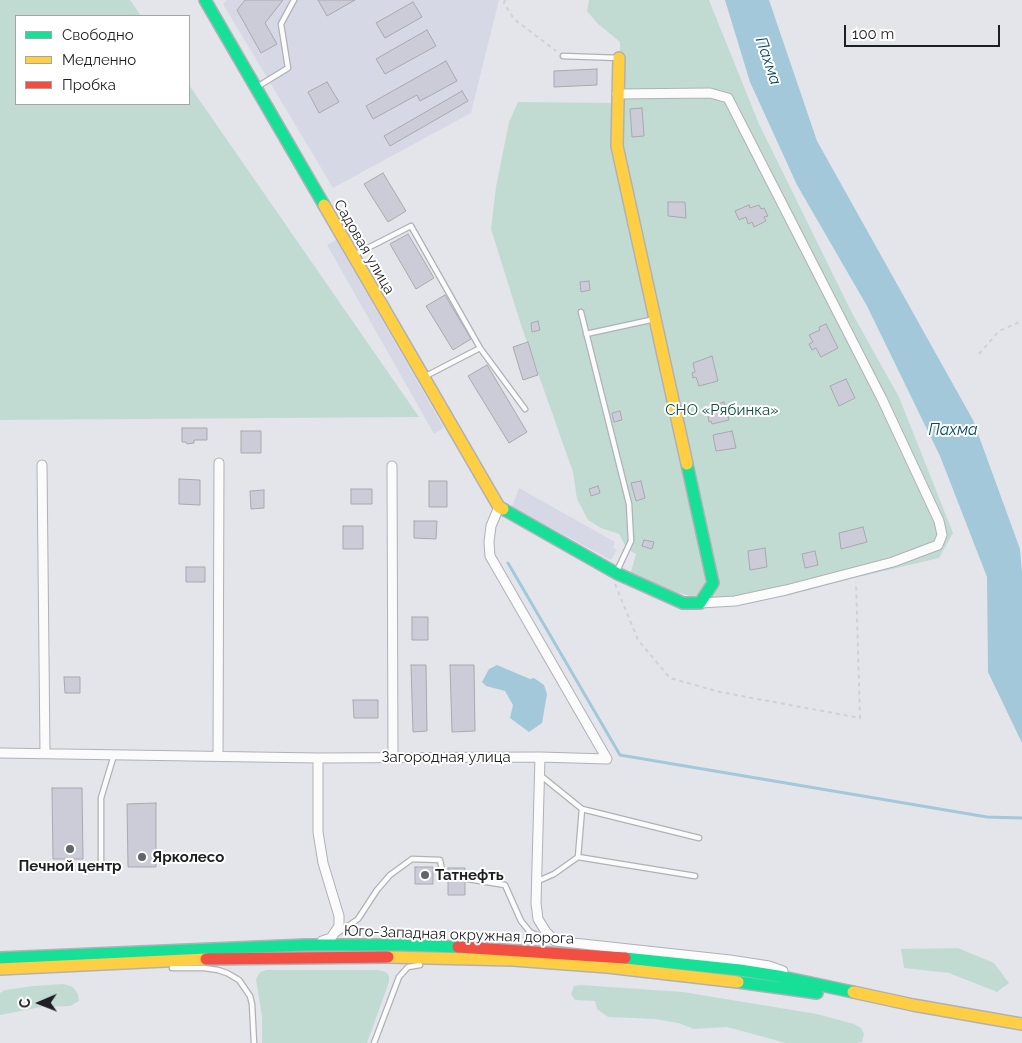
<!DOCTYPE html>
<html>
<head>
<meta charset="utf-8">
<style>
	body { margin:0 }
	#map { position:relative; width:1022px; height:1043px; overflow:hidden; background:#e4e5eb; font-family:Raleway,sans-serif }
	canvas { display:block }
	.legend { position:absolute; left:15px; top:15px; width:175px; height:90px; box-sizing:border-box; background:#fff; border:1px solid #a5a5a7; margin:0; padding:6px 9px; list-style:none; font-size:15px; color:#1e1f23 }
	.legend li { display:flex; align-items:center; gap:10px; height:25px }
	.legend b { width:25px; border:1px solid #a5a5a7 }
	.north { position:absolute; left:15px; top:978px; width:50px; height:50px; -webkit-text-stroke:4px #fff; paint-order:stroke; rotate:269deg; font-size:14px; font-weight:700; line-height:20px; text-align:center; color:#1e1f23 }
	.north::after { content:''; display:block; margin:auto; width:18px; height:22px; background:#1e1f23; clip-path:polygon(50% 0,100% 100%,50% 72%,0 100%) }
	.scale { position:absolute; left:844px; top:25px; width:156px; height:22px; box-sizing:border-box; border:2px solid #1e1f23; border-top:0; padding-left:6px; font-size:15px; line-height:18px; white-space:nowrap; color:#1e1f23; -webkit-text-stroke:4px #fff; paint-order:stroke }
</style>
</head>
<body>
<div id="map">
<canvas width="1022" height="1043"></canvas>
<ul class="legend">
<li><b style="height:6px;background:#16e098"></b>Свободно</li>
<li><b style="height:6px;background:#ffcf43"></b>Медленно</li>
<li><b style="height:6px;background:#f24e42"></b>Пробка</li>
</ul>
<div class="north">С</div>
<div class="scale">100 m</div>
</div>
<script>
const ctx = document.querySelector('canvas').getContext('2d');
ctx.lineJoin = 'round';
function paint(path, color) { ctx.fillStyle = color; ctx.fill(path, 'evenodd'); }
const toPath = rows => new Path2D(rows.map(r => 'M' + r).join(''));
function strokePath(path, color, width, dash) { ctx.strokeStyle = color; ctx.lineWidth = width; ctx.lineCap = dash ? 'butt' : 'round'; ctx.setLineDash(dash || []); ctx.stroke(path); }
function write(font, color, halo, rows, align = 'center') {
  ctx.font = font + ' Raleway,sans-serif'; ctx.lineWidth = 4; ctx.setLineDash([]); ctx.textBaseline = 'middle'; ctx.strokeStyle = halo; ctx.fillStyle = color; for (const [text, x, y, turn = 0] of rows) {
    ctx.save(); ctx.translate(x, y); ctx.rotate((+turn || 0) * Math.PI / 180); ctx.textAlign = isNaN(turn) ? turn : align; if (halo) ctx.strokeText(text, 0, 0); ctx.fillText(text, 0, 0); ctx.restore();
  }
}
paint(toPath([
	[227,0,499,0,471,113,333,188,223,4],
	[336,240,444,428,434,434,327,245],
	[519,488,615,542,613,548,617,550,611,560,512,507]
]), '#d6d9e5');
paint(toPath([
	[0,0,130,0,141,16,16,16,16,104,189,104,189,85,419,417,0,420],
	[589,0,709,0,759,124,852,313,899,397,953,533,939,558,854,578,790,595,730,604,700,599,629,578,636,554,627,549,619,534,601,528,588,520,577,499,573,472,522,328,491,229,496,187,509,122,518,102,620,103,620,42,597,23,587,11],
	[958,948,994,963,1009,983,997,992,949,973,904,968,901,949],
	[267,970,377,970,386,972,389,976,389,982,367,1043,262,1043,262,1017,256,979,260,972],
	[64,984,73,987,78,994,79,1001,70,1006,41,1007,0,1015,0,993,5,990,33,986],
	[581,985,683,992,817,1014,854,1024,861,1028,864,1034,862,1042,857,1043,786,1043,727,1027,694,1029,678,1023,655,1019,608,1017,597,1009,595,1001,575,1000,571,994,574,986]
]), '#c2dbd2');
paint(toPath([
	[725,0,769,0,817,141,973,420,1020,549,1022,573,1022,743,988,672,987,577,940,456,867,306,797,185,750,82],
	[497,665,530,679,534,678,544,685,547,694,542,723,529,732,510,718,513,705,505,691,486,686,482,682,489,669]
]), '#a2c8da');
strokePath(toPath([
	[508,563,620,755,987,817,1022,818]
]), '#a2c8da', 3);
const building = toPath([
	[245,0,283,0,265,23,277,44,261,53,237,10,245,0],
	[318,0,355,0,327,16,318,0],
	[413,2,422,17,385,38,376,23,413,2],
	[427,30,436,46,385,74,376,59,427,30],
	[446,61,457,81,420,101,417,95,373,119,366,106,446,61],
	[597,69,597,85,554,87,554,71,597,69],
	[327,82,339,102,319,113,308,92,327,82],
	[462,91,468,101,390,146,384,136,462,91],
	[642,108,644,136,632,137,630,109,642,108],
	[383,173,406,211,388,222,364,184,383,173],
	[668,202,685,202,686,218,668,216,668,202],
	[749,205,750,208,759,205,761,209,764,208,768,216,764,217,766,221,754,227,752,222,748,224,746,217,739,220,735,211,749,205],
	[408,234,434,278,416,289,390,244,408,234],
	[589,281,590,290,581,292,580,282,589,281],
	[445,295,471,339,453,350,426,306,445,295],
	[538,321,540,330,532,332,531,323,538,321],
	[826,324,838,348,821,357,816,348,812,350,809,344,813,342,809,335,820,330,819,327,826,324],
	[528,342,538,375,523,380,513,347,528,342],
	[712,356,718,381,699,386,696,377,693,378,692,373,695,372,693,363,712,356],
	[487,365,527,432,509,443,468,376,487,365],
	[846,379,855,398,839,406,830,386,846,379],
	[724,402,729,420,712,424,711,421,709,422,707,412,709,411,708,408,714,407,714,405,724,402],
	[620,411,622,420,614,422,612,413,620,411],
	[182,428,207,428,207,440,194,440,194,443,187,444,186,442,182,442,182,428],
	[241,431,261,431,261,453,241,453,241,431],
	[732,431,736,448,716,451,713,435,732,431],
	[179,479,200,480,200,505,179,504,179,479],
	[429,481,447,481,447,507,429,507,429,481],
	[641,481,645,498,636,501,631,483,641,481],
	[598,486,600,493,591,496,589,489,598,486],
	[351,489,372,489,372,504,351,504,351,489],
	[264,490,264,508,251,509,250,491,264,490],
	[414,521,437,521,436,539,414,538,414,521],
	[343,526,363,526,363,549,343,549,343,526],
	[863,527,867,542,841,549,839,533,863,527],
	[644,540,654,542,652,549,642,546,644,540],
	[765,548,767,567,750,570,748,551,765,548],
	[815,551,818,565,805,568,802,554,815,551],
	[186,567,205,567,205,582,186,582,186,567],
	[412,617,428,617,428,640,412,640,412,617],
	[411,665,426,665,427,731,413,732,411,665],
	[450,665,474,665,475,731,452,732,450,665],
	[64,677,80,677,80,693,65,693,64,677],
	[353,700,378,700,378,718,354,718,353,700],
	[52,788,82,788,83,859,53,859,52,788],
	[156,803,156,867,128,867,127,804,156,803],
	[415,867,433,867,433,884,415,884,415,867],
	[448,868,465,868,465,895,448,895,448,868]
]);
paint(building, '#cbccd7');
strokePath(building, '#a9a9ad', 1);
const lane = toPath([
	[563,56,619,58],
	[257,87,288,68,281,24,294,0],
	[354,255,411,226,480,348,424,377],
	[581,312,629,504,631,541,617,571],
	[586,334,655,319],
	[480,348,525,409],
	[582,809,699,838],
	[578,857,695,876],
	[101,864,101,798,114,755],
	[538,881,554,874,578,857,582,809,540,775],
	[335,935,358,919,377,890,390,875,412,859,440,860,443,875,505,885,521,921,530,932,543,938,551,940],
	[172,968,204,968,218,970,227,973,239,980,250,996,252,1004,254,1043],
	[374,1043,399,977,408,967,420,965]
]);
const street = toPath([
	[617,94,710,93,728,98,882,399,939,521,942,535,938,545,893,562,786,590,735,601,700,603],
	[42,465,45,753],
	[392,466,393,757],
	[0,753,318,758,540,757,607,759,490,556,489,542,491,526,499,507],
	[218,755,219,463],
	[540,757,536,903,538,919,546,932,555,941,730,960,769,966,783,971],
	[318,758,318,832,323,863,339,916,339,926,331,938,322,941]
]);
const fast = toPath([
	[205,0,324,205],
	[503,509,616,573,683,603,700,603,713,583,687,464],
	[0,958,306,945,406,945,458,947],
	[625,958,740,970,778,976,853,992],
	[738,982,817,993]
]);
const slow = toPath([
	[619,58,617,146,687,464],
	[324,205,499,507,503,509],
	[388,957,513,960,607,967,738,982],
	[0,969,206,959],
	[853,992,913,1005,1022,1024]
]);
const jam = toPath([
	[458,947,625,958],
	[206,959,388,957]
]);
strokePath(lane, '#b0b1b6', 7);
strokePath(street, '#b0b1b6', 11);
strokePath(fast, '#b0b1b6', 14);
strokePath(slow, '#b0b1b6', 14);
strokePath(jam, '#b0b1b6', 14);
strokePath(toPath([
	[505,0,504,3,514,19,556,51],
	[979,354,999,331,1022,321],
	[615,584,638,640,670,678,720,692,860,718,856,582]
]), '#d1d1d3', 2, [4, 4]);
strokePath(lane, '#fbfbfc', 4.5);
strokePath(street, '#fbfbfc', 9);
strokePath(fast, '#16e098', 11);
strokePath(slow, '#ffcf43', 11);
strokePath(jam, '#f24e42', 11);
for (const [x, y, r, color] of [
	[70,849,5,"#636469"],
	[142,857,5,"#636469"],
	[425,875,5,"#636469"]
]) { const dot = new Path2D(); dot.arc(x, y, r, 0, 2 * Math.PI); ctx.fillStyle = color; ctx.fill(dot); strokePath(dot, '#fff', 2); }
write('15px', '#1e1f23', '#fff', [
	["Садовая улица",364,247,60],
	["Загородная улица",446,757],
	["Юго-Западная окружная дорога",459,935,2]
]);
write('15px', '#0c4e36', '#fff', [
	["СНО «Рябинка»",722,410]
]);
write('bold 15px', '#1e1f23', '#fff', [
	["Ярколесо",152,857],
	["Печной центр",70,866,"center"],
	["Татнефть",435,875]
], 'left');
write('italic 16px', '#004a62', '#fff', [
	["Пахма",768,61,71],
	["Пахма",953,430]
]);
</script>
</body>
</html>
